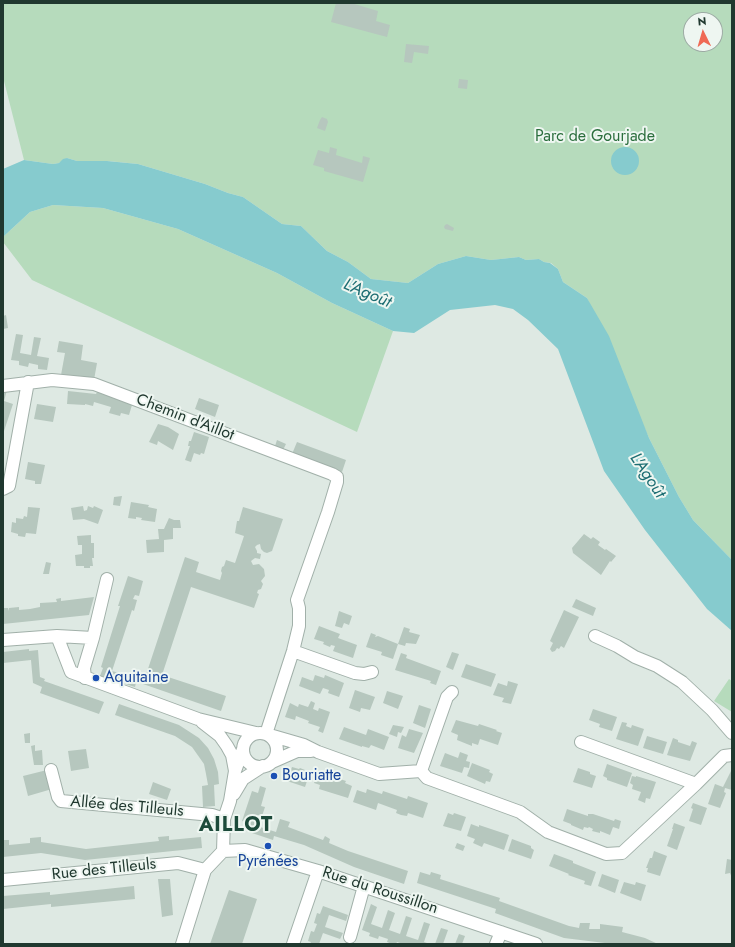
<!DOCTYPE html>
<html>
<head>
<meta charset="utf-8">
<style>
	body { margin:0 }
	#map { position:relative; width:735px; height:947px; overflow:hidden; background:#dee9e3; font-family:Jost,sans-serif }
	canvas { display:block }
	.frame { position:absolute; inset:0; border:4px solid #20382f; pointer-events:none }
	.north { position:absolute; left:683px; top:12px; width:40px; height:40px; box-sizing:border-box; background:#eef6f1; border:1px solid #9caaa3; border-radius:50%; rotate:355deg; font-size:11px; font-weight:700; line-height:16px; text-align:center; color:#20382f }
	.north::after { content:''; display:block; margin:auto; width:14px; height:18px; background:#ef6a55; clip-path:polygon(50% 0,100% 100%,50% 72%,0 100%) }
</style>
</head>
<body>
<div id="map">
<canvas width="735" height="947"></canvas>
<div class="frame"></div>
<div class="north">N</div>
</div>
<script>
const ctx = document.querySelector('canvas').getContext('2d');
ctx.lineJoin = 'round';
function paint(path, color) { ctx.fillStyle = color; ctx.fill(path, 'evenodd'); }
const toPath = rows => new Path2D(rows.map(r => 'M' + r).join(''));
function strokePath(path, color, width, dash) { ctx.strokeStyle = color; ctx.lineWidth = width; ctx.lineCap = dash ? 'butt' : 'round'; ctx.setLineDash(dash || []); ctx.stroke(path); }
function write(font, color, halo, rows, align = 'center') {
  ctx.font = font + ' Jost,sans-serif'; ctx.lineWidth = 4; ctx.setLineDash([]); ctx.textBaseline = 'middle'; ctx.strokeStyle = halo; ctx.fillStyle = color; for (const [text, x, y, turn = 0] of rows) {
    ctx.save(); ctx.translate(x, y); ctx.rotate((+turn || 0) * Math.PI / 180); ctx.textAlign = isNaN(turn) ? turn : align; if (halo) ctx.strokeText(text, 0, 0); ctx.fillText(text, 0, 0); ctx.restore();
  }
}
paint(toPath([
	[3,3,732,3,732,560,693,520,679,497,649,438,587,298,563,282,558,269,551,263,544,262,539,259,526,260,519,257,491,260,466,256,438,264,408,283,371,279,348,262,327,251,301,226,282,224,243,197,228,193,205,184,138,164,108,161,77,161,67,158,59,163,53,164,24,160,3,77],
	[691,20,715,20,715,44,691,44],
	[53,205,103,208,178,229,277,273,332,303,393,331,357,432,32,280,3,242,3,237,30,212],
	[729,679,732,681,732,712,714,701]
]), '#b6dbbc');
paint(toPath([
	'611 161a14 14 0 1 1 28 0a14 14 0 1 1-28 0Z',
	[67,158,77,161,107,161,138,164,205,184,228,193,243,197,282,224,301,226,327,251,348,262,371,279,408,283,438,264,466,256,491,260,519,257,526,260,539,259,544,262,550,263,558,269,563,282,587,298,609,336,649,438,679,497,693,520,732,560,732,631,707,609,645,530,604,471,558,349,528,320,513,309,495,305,450,310,414,333,393,331,332,303,277,273,178,229,103,208,53,205,30,212,3,237,3,169,24,160,53,164,59,163,63,159]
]), '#86cbce');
paint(toPath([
	[336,3,351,3,378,11,376,21,390,25,387,37,331,22],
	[406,44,429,46,428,54,414,52,412,63,404,62],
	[459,79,468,80,467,89,458,88],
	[322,117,327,119,328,122,325,131,317,128,320,120],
	[330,147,337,149,336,155,362,163,363,156,370,158,363,182,324,171,324,168,313,165,318,150,329,153],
	[447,224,454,228,453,231,445,229,444,227,445,225],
	[6,315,8,328,3,329,3,316],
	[16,334,23,335,20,353,31,355,34,337,41,338,37,356,49,358,47,370,38,369,38,365,29,363,28,367,19,365,19,361,11,360],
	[59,341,83,345,81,360,97,363,94,380,61,375,65,353,57,352],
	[7,390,4,401,13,404,3,434,3,391],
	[68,391,96,394,97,392,132,405,129,415,121,413,120,416,109,413,111,407,94,402,93,406,85,404,85,405,67,404],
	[199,398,219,405,215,417,195,409],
	[37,404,56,407,53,422,34,419],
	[158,424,168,427,179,434,173,450,158,441,157,445,149,442],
	[194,432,209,437,204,454,201,453,200,455,194,453,191,462,185,460,190,446,188,446,189,441,191,441],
	[277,440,286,444,283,450,275,446],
	[297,442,346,460,342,472,292,454],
	[28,462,45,465,41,484,35,484,35,481,25,479],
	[122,496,120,506,113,505,114,497],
	[131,502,149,505,148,507,157,509,155,522,141,520,142,518,136,517,136,519,128,518],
	[83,506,84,511,87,510,88,506,93,508,94,506,103,510,98,524,84,519,73,520,71,508],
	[28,507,40,508,36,534,26,533,25,537,18,536,18,534,11,532,12,522,16,523,16,518,23,519,24,516,27,517],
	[243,507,283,519,272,551,267,553,264,552,261,549,260,544,257,545,255,547,257,551,257,553,261,554,260,559,255,558,251,561,253,565,259,564,264,569,265,576,261,581,263,584,261,589,258,590,257,593,259,594,254,608,191,587,162,675,226,696,221,711,143,684,185,557,199,562,196,572,220,580,222,573,221,571,222,567,224,566,226,560,235,563,244,536,235,533,237,521,239,521],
	[169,518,174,520,180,520,181,528,173,528,173,539,164,540,164,552,147,553,146,540,159,539,158,529,164,529],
	[584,534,591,539,593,537,600,542,598,545,605,550,606,549,616,556,611,562,610,561,601,575,573,553,572,548],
	[91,535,91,543,94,543,94,558,92,558,93,566,90,566,90,568,84,568,84,566,76,566,75,555,82,554,82,545,78,545,77,536],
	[46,562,51,563,49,574,43,574],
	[128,576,143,581,139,596,135,595,133,599,137,600,134,611,132,610,112,671,137,678,135,687,100,676,103,668,101,667,120,606,118,606],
	[94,597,89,615,3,624,3,608,8,608,8,611,9,608,19,607,19,610,30,609,40,607,40,603,57,602,56,599,61,598,61,601],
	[576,599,596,608,593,616,572,607],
	[564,610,579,617,564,648,561,646,559,649,557,648,555,651,552,652,550,649,553,643,550,641],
	[339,611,352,616,349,625,344,623,342,628,335,626],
	[319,626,340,634,338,638,357,645,353,658,333,651,335,646,331,645,330,647,323,644,324,642,314,639],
	[404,627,410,629,409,632,420,635,416,644,406,643,405,646,398,644],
	[371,633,376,635,375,637,378,636,398,644,393,659,381,655,382,652,366,647],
	[29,649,29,651,38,650,40,677,45,679,44,681,104,702,99,714,40,693,42,687,33,683,31,660,3,663,3,652],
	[452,652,459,654,453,670,446,667],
	[401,653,407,655,406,658,441,671,436,685,430,683,431,681,395,670],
	[466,664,496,674,491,687,461,677],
	[315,675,324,678,325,675,344,683,339,697,328,693,329,690,323,688,320,694,299,686,302,677,313,681],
	[508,681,518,684,511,704,502,702,504,698,493,695,498,683,507,686],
	[355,690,375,697,370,710,361,708,360,712,349,708],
	[387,691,403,696,398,709,383,703],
	[311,701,315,703,313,709,318,711,319,708,330,712,323,733,318,731,320,727,308,723,309,721,296,716,295,720,285,717,290,703,298,707,299,704,308,707],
	[119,704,179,725,199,738,208,748,214,759,218,772,219,784,214,785,215,806,203,807,202,786,208,785,206,774,204,764,192,747,175,736,115,715],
	[419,705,431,709,425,728,413,723],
	[593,709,617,717,612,731,599,727,600,724,589,720],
	[456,720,478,726,479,724,497,730,496,731,502,733,498,745,480,739,478,745,472,743,472,746,457,740,458,735,451,732],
	[622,722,627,723,626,726,631,728,632,725,644,729,638,746,616,739],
	[393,725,404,727,401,733,398,732,397,737,389,734],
	[344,727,366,735,368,729,389,737,384,750,371,745,369,748,362,746,362,747,339,739],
	[409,729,423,733,414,753,398,748,402,735,406,737],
	[30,733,30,743,25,743,24,734],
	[647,736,667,742,663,754,643,748],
	[673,738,678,740,678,742,690,746,692,741,697,743,690,761,667,755],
	[35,745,35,751,42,750,43,765,34,765,31,746],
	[86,749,89,768,71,771,68,751],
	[460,752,468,755,466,761,470,762,469,768,464,767,462,773,440,766,445,753,458,758],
	[472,763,490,770,489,772,493,774,490,782,486,781,485,784,467,776],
	[607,764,632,773,627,787,607,780,607,778,603,776],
	[292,767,299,769,300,768,310,772,305,787,287,781],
	[578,768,590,772,590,774,596,776,592,788,573,782],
	[47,770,52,789,28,796,23,776],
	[318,771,330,775,330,773,335,775,334,777,346,781,345,783,352,786,348,798,319,789,320,785,314,783],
	[731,771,732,772,732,790,725,788,724,792,726,793,720,808,708,804,715,784,723,787],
	[632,776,636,777,636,776,656,782,650,799,646,798,645,803,638,800,641,792,632,789,633,785,630,783],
	[153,782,171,789,167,800,149,794],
	[260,786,266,788,261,806,265,807,262,816,258,815,254,825,276,832,280,819,290,822,288,827,323,840,325,836,330,839,329,843,348,851,408,871,404,884,354,867,304,845,274,836,273,840,243,830,245,822,242,821,252,791,258,793],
	[367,789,382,794,383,791,407,799,408,796,428,803,423,818,408,813,407,816,401,815,396,813,397,810,378,803,376,810,353,802,357,790,366,793],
	[693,803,707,808,701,825,689,821,693,809,691,808],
	[567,809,588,816,588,814,593,814,614,821,615,819,621,821,619,829,613,827,610,835,600,831,600,833,592,831,593,829,589,827,588,828,584,827,583,830,571,825,571,824,563,821],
	[448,813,453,815,454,813,466,817,461,831,443,826],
	[674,823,685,827,677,850,667,846,673,829,672,829],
	[471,824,479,827,479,825,509,835,504,850,484,843,482,847,473,843,475,839,467,836],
	[169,836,169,840,201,837,202,848,85,860,41,853,3,857,3,840,9,840,9,845,30,843,30,838,41,837,41,842,86,849,159,841,158,837],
	[512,839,531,846,531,848,534,850,531,859,508,851],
	[457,843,465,846,463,851,455,848],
	[654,851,667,856,660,876,647,872,648,868,646,868,650,858,652,858],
	[554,854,573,861,573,863,596,872,591,886,584,884,585,881,568,875,569,874,549,866],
	[727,859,732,860,732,878,730,873,725,874],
	[420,872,430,875,431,872,441,875,440,879,500,898,499,901,569,926,579,928,580,923,590,923,589,929,600,929,600,924,623,927,622,932,645,938,658,944,613,944,564,938,495,913,496,909,417,883],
	[602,874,619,880,615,893,598,886],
	[158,879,170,879,173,915,162,917],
	[624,882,635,885,636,882,646,885,641,901,620,893],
	[134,886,135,899,51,907,51,904,3,909,3,896,50,892,50,895],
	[229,890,257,899,242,944,210,944],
	[371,904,377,907,371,924,382,928,388,910,395,913,389,930,400,934,406,916,412,918,406,936,418,940,424,922,430,924,424,942,430,944,403,944,397,942,396,944,392,944,387,942,388,939,379,936,378,939,369,936,370,933,362,930],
	[323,906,348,915,346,921,329,915,325,927,343,933,340,939,323,933,319,944,310,944,311,942,308,941,311,931,314,932,317,924,314,923,317,913,320,914],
	[441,928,448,930,443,944,435,944],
	[459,934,465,936,462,944,455,944]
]), '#b6c7be');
const minor = toPath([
	[3,386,52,380,94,384,332,474,337,477,337,482,328,512,297,600,299,608,299,626,293,651,266,734,304,745,318,752,379,774,421,771,427,778,520,812,548,832,606,854,622,853,696,784,581,742],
	[3,489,9,486,28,382],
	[57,636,71,672,198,719,256,733],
	[595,636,617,646,635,657,657,666,682,682,712,710,732,733],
	[3,640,57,636,93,638],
	[293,651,355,673,364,674,372,672],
	[85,678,84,668,93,638,107,579],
	[202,722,220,736,227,746,232,755,235,771],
	'243 750a17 17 0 1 1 34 0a17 17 0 1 1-34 0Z',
	[272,762,297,751,311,751],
	[51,770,58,797,61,801,212,815,224,819],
	[421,771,447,697,452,692],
	[696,784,724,756,732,755],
	[234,794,243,779,263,766],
	[223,851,245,850,318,871,536,944],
	[3,880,178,863,205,870],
	[350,937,364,886],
	[182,944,205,870,223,851,224,819,230,801,235,771,243,749],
	[293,944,318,871],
	[496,944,501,932]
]);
strokePath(minor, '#a1b0a9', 14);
strokePath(minor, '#fff', 12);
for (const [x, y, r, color] of [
	[96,678,4,"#1a4fb4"],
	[274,776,4,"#1a4fb4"],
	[268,846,4,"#1a4fb4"]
]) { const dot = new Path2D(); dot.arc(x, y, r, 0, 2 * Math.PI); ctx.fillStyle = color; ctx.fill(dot); strokePath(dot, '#eef6f1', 1.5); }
write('16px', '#2b6e3d', '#eef6f1', [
	["Parc de Gourjade",595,137]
]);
write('16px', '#20382f', '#eef6f1', [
	["Chemin d'Aillot",185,418,21],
	["Allée des Tilleuls",127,807,5],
	["Rue des Tilleuls",104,870,-6],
	["Rue du Roussillon",380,891,18]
]);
write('16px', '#164399', '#eef6f1', [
	["Aquitaine",104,678],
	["Bouriatte",282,776],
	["Pyrénées",268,862,"center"]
], 'left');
write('italic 17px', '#1c6d72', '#eef6f1', [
	["L'Agoût",367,294,23],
	["L'Agoût",647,476,56]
]);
ctx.letterSpacing = '1px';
write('bold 20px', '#1c4a3a', '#eef6f1', [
	["AILLOT",236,826]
]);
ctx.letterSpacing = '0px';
</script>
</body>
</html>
